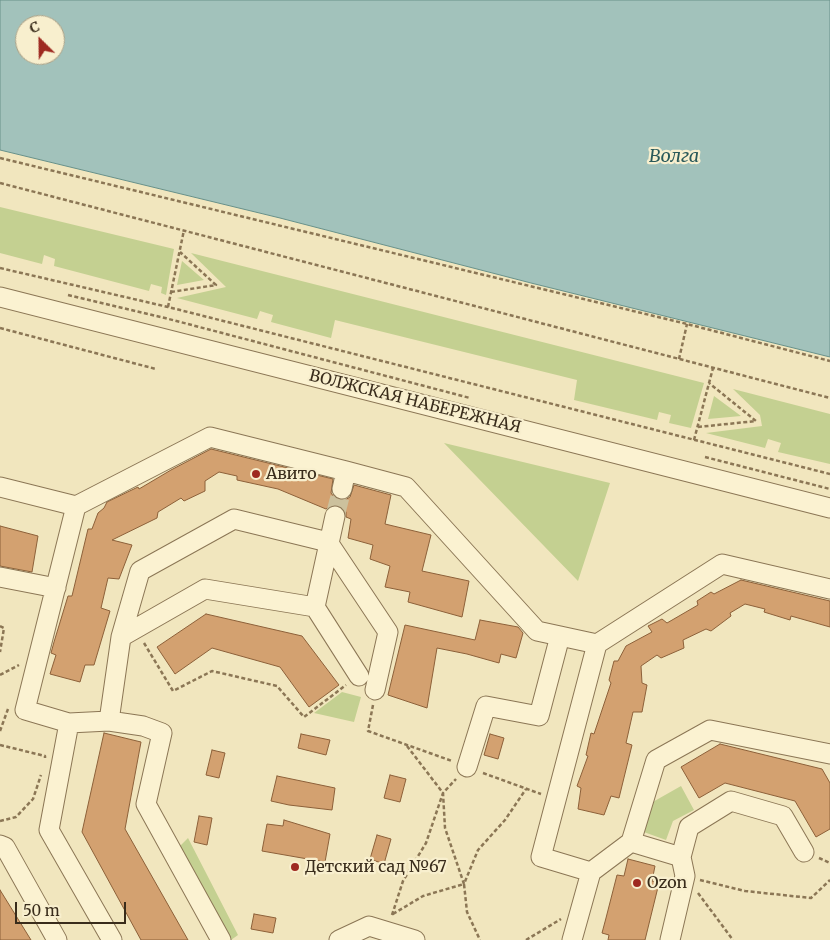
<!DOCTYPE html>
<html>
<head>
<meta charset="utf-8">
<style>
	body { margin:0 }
	#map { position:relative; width:830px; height:940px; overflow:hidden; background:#f1e6be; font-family:Merriweather,serif }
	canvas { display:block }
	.north { position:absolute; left:15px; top:15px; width:50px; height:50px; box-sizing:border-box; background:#f8efce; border:1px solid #aca186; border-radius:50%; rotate:337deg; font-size:14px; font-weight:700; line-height:20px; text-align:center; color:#392c1b }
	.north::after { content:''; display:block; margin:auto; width:18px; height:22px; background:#9e2920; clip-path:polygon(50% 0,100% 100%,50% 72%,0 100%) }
	.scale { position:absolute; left:15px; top:902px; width:111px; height:22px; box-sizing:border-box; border:2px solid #392c1b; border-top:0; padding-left:6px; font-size:15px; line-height:18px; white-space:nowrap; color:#392c1b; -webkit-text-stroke:4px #f8efce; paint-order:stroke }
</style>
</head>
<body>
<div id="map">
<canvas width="830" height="940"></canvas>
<div class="north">С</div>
<div class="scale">50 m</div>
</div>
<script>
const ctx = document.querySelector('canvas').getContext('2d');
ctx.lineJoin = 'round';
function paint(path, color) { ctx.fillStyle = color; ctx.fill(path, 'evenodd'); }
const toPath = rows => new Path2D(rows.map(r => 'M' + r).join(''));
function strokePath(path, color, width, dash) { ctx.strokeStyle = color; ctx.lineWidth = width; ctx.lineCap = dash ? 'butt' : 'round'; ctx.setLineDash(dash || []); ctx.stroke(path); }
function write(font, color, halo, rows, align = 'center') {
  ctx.font = font + ' Merriweather,serif'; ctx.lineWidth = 4.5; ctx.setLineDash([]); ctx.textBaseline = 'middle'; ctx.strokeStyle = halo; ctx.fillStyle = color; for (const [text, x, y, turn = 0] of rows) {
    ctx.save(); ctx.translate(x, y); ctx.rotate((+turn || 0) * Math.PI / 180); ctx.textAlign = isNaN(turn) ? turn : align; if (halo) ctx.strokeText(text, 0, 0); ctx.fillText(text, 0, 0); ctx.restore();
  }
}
paint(toPath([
	[0,207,174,249,166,295,161,293,162,287,151,284,149,291,54,266,55,259,44,255,42,264,0,253],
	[191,253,704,383,691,428,669,423,671,415,659,412,657,420,574,400,577,380,335,320,331,338,271,322,273,315,260,311,257,319,177,298,226,287],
	[182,261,204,280,177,285],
	[733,389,830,414,830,464,778,452,781,443,768,439,765,448,706,433,762,426,760,415],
	[714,396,741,416,708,419],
	[444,443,610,483,578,581],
	[342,692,361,697,354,722,314,713],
	[681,786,694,810,673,821,666,840,641,831,651,803],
	[188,838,238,935,231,940,227,940,177,849]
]), '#c4d091');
const water = toPath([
	[0,0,830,0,830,357,531,283,280,218,0,150,0,0],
	[25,25,55,25,55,55,25,55,25,25]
]);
paint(water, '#a2c2bb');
strokePath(water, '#68918a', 1);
const building = toPath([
	[211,449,333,479,331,493,334,497,339,500,345,500,350,497,354,485,391,495,385,524,431,535,422,571,469,581,462,617,408,602,410,592,385,587,390,566,370,559,373,545,348,538,351,519,346,517,346,512,342,507,338,505,332,505,326,509,278,489,237,480,237,476,219,472,205,481,205,491,184,501,181,498,158,512,157,518,112,540,132,545,119,579,108,578,101,608,110,611,94,665,85,665,80,682,50,674,56,655,51,653,54,642,68,596,72,596,88,529,92,529,98,513,104,508,107,502,138,487,139,489,171,470,211,449],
	[0,526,38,536,32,572,0,566,0,526],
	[741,580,830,601,830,627,791,616,790,620,764,612,765,609,745,604,730,613,731,616,711,631,706,629,683,640,684,648,661,658,657,655,641,666,642,683,647,685,642,712,633,712,626,743,632,745,619,798,611,796,604,815,578,809,581,788,577,786,588,756,586,755,591,733,594,734,611,683,609,680,614,661,618,661,626,646,652,632,648,626,662,619,667,623,698,605,697,601,711,592,714,594,741,580],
	[206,614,302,636,339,685,309,707,280,667,212,648,175,674,157,647,206,614],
	[480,620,518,627,523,633,516,658,501,654,499,663,467,654,437,648,427,708,388,695,405,625,475,640,480,620],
	[104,733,141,742,125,829,188,940,141,940,82,832,104,733],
	[301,734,330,740,326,755,298,748,301,734],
	[490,734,504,738,498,759,484,755,490,734],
	[720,744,822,769,830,783,830,829,816,837,795,801,725,783,699,798,681,767,720,744],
	[212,750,225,753,219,778,206,775,212,750],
	[390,775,406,779,400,802,384,798,390,775],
	[277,776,335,788,332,810,289,805,271,801,277,776],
	[199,816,212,818,207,845,194,842,199,816],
	[284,820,330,834,325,862,262,851,267,824,283,826,284,820],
	[377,835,391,839,384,864,370,859,377,835],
	[628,859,655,866,652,881,659,883,645,940,608,940,609,935,602,933,606,918,617,875,624,876,628,859],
	[0,890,31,940,0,940,0,890],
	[254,914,276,918,273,933,251,929,254,914]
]);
paint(building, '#d3a170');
strokePath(building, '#8c6039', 1);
strokePath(toPath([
	[335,516,342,489]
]), '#ccc19d', 19, [19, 9]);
const minor = toPath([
	[0,297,830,508],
	[0,487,76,506,210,437,346,471,406,487,537,631,597,644,722,564,830,589],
	[342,489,346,471],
	[76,506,25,710,69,723,109,721,143,726,162,733,146,804,221,940],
	[335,516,315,607,359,676],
	[0,577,56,588],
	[121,637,205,589,315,607],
	[109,721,121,637,140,571,234,519,328,542,388,632,375,690],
	[69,723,49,830,112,940],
	[467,767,486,706,539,716,560,636],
	[631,842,681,857,689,827,731,801,783,816,804,852],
	[0,845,5,847,57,940],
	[591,872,631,842,656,760,710,730,830,754],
	[339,940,369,926,415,940],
	[572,940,591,872,541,857,597,644],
	[670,940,685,876,681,857]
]);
strokePath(minor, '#8b7655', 21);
strokePath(toPath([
	[0,158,687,324,830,361],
	[0,183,830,398],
	[0,268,168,307,830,474],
	[171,292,216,285,180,252],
	[68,295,165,318,470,398],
	[168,307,184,230],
	[0,328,156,369],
	[679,359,687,324],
	[698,427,756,421,709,383],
	[694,440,713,368],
	[705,457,830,489],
	[0,626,4,628,0,652],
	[144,643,173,691,212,671,277,686,304,717,346,685],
	[0,675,19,665],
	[373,705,368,731,452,761],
	[0,731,8,709],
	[0,745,45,756,45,758],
	[407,746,443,793,445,828,464,884,478,850,505,820,526,789],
	[483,773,541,794],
	[0,821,16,817,33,799,41,775],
	[819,858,830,863],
	[700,880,745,891,811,898,830,880],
	[698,893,733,940],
	[393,914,423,896,464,884,467,912,480,940],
	[392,915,403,881,426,843,443,793,456,779],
	[526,940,561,919]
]), '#8b7655', 2.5, [4, 2.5]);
strokePath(minor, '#fbf2d1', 19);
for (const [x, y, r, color] of [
	[256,474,5,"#9e2920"],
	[295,867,5,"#9e2920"],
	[637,883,5,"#9e2920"]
]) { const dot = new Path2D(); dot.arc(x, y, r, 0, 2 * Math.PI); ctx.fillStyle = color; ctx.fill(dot); strokePath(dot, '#f8efce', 2); }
write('16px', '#392c1b', '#f8efce', [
	["ВОЛЖСКАЯ НАБЕРЕЖНАЯ",415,402,14]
]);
write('16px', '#392c1b', '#f8efce', [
	["Авито",266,474],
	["Детский сад №67",305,867],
	["Ozon",647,883]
], 'left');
write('italic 18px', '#29595a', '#f8efce', [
	["Волга",674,157]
]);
</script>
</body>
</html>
